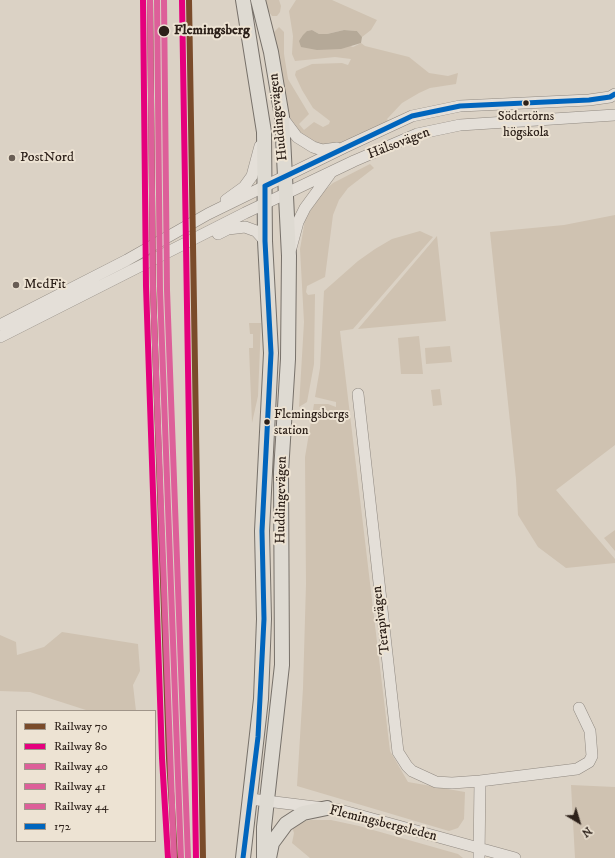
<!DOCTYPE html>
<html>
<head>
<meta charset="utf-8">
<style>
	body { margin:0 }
	#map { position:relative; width:615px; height:858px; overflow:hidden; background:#dbd2c5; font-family:"IM FELL DW Pica",serif }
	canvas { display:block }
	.legend { position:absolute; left:16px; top:710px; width:140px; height:132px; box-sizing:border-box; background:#ede3d3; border:1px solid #a09589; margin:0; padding:5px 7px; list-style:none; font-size:12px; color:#2c2019 }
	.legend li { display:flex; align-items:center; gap:8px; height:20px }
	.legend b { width:20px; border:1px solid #a09589 }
	.north { position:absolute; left:559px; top:802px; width:40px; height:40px; -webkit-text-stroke:3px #ede3d3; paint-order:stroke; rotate:142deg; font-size:11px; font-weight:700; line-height:16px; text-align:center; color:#2c2019 }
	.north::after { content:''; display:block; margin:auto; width:14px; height:18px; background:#2c2019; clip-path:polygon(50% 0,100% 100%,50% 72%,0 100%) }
</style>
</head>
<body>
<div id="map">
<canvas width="615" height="858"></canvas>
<ul class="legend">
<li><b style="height:5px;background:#7a4b2a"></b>Railway 70</li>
<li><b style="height:5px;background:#e5007d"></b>Railway 80</li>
<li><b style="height:5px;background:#dd5f99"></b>Railway 40</li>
<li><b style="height:5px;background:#dd5f99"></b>Railway 41</li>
<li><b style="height:5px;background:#dd5f99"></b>Railway 44</li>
<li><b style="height:5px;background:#0065bd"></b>172</li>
</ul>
<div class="north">N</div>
</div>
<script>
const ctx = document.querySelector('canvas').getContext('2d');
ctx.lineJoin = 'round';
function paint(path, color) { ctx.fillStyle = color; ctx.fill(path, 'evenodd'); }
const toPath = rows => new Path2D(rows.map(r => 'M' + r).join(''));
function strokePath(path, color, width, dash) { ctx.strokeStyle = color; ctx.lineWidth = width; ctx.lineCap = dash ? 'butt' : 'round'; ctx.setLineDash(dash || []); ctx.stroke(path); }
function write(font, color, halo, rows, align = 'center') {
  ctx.font = font + ' "IM FELL DW Pica",serif'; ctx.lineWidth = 4; ctx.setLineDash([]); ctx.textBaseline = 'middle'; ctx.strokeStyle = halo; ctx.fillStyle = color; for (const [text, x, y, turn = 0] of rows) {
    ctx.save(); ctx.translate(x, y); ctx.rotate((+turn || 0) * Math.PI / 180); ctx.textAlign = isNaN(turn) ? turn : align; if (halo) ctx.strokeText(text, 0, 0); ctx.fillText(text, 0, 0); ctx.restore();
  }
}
paint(toPath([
	[265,0,279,0,281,6,280,12,277,16,272,16,267,9],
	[296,0,332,0,377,20,371,30,362,37,357,31,344,30,327,34,319,34,312,30,307,31,353,47,361,43,365,46,409,57,429,73,448,76,458,73,456,84,430,88,419,93,402,103,387,119,389,122,339,144,333,146,312,144,288,120,272,34,279,27,284,32,284,54,288,79,309,114,299,124,304,130,314,122,323,127,329,124,330,121,313,108,302,90,295,75,296,71,312,64,342,63,348,65,351,59,335,57,295,61,292,54,293,36,289,11],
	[370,164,374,168,348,188,339,200,333,215,325,277,307,286,306,292,308,295,315,294,314,364,307,402,299,407,304,322,300,249,305,220,320,194,333,183],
	[615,215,615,445,556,490,615,559,615,563,566,568,538,547,518,515,516,479,490,232,564,225],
	[420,231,433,237,353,329,340,331,390,751,408,782,465,792,464,819,458,828,449,831,297,786,303,688,306,584,305,457,314,404,328,404,336,407,336,402,315,397,320,368,324,291,358,261,375,249,392,239],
	[437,236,446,321,358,329],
	[249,323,261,323,258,396,252,423,249,348,253,348,253,334,250,334],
	[419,336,423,374,401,374,398,338],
	[450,346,452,362,426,364,425,348],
	[440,389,442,405,433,406,431,390],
	[615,530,615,551,604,538],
	[62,632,138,644,140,671,133,685,136,711,89,711,30,692,0,691,0,635,16,642,17,655,44,647],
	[571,785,615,787,615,858,575,858],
	[311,820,331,820,359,826,458,854,463,858,310,858,292,843,294,833,292,827,299,822]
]), '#cfc2b1');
paint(toPath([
	[312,30,319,34,327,34,344,30,357,31,362,37,361,43,341,49,317,50,301,47,299,41,303,35,307,31]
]), '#b5a998');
const minor = toPath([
	[282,117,297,137,313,147,322,150,337,148],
	[226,200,244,187,252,176,260,146],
	[218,234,228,229,245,227,256,231,265,241],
	[291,248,298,222,305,208,330,174],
	[0,325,127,260,208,214,345,147,412,116,460,106,589,100,610,97,615,94],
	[0,337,245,213,354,161,417,134,460,125,615,115],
	[358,394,395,726,398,752,407,766,412,771,436,782,452,783,480,781,577,769,589,762,592,756,590,731,579,708],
	[250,799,340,810,515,858],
	[479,858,480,781]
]);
const major = toPath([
	[258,0,271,52,282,117,289,256,288,359,281,472,282,665,264,827,264,858],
	[243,858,261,699,264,619,262,531,271,353,265,241,264,132,243,0],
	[269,858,272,843,286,824,303,813,327,808]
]);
strokePath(minor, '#908981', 12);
strokePath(major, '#77716a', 16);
strokePath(minor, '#e4dfd8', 11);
strokePath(major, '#dedad2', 14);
strokePath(toPath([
	[265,186,412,116,460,106,589,100,610,97,615,94],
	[243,858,258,737,264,619,262,531,271,353,265,241,265,186]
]), '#0065bd', 5);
strokePath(toPath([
	[150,0,153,286,169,758,175,858],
	[189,0,203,858]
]), '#7a4b2a', 6);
strokePath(toPath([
	[143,0,146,286,162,758,168,858],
	[182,0,196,858]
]), '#e5007d', 6);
strokePath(toPath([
	[157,0,160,290,181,858]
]), '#dd5f99', 6);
strokePath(toPath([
	[150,0,153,290,174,858]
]), '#dd5f99', 6);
strokePath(toPath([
	[164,0,167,290,188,858]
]), '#dd5f99', 6);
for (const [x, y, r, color] of [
	[164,31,6,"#2c2019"],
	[526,103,3.5,"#2c2019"],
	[12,158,4,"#695e55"],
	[16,285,4,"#695e55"],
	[267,422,3.5,"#2c2019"]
]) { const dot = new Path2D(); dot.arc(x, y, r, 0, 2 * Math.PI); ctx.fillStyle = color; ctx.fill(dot); strokePath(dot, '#ede3d3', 1.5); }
write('13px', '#2c2019', '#ede3d3', [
	["Södertörns",526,117],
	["högskola",526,133],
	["Flemingsbergs",274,415,"left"],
	["station",274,431,"left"]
]);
write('bold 14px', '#2c2019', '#ede3d3', [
	["Flemingsberg",174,31]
], 'left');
write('14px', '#2c2019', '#ede3d3', [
	["Huddingevägen",279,117,-96],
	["Hälsovägen",399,144,-21],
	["Huddingevägen",282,500,-89],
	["Terapivägen",382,620,-97],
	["Flemingsbergsleden",383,824,14]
]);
write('14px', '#2c2019', '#ede3d3', [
	["PostNord",20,158],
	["MedFit",24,285]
], 'left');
</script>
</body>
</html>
